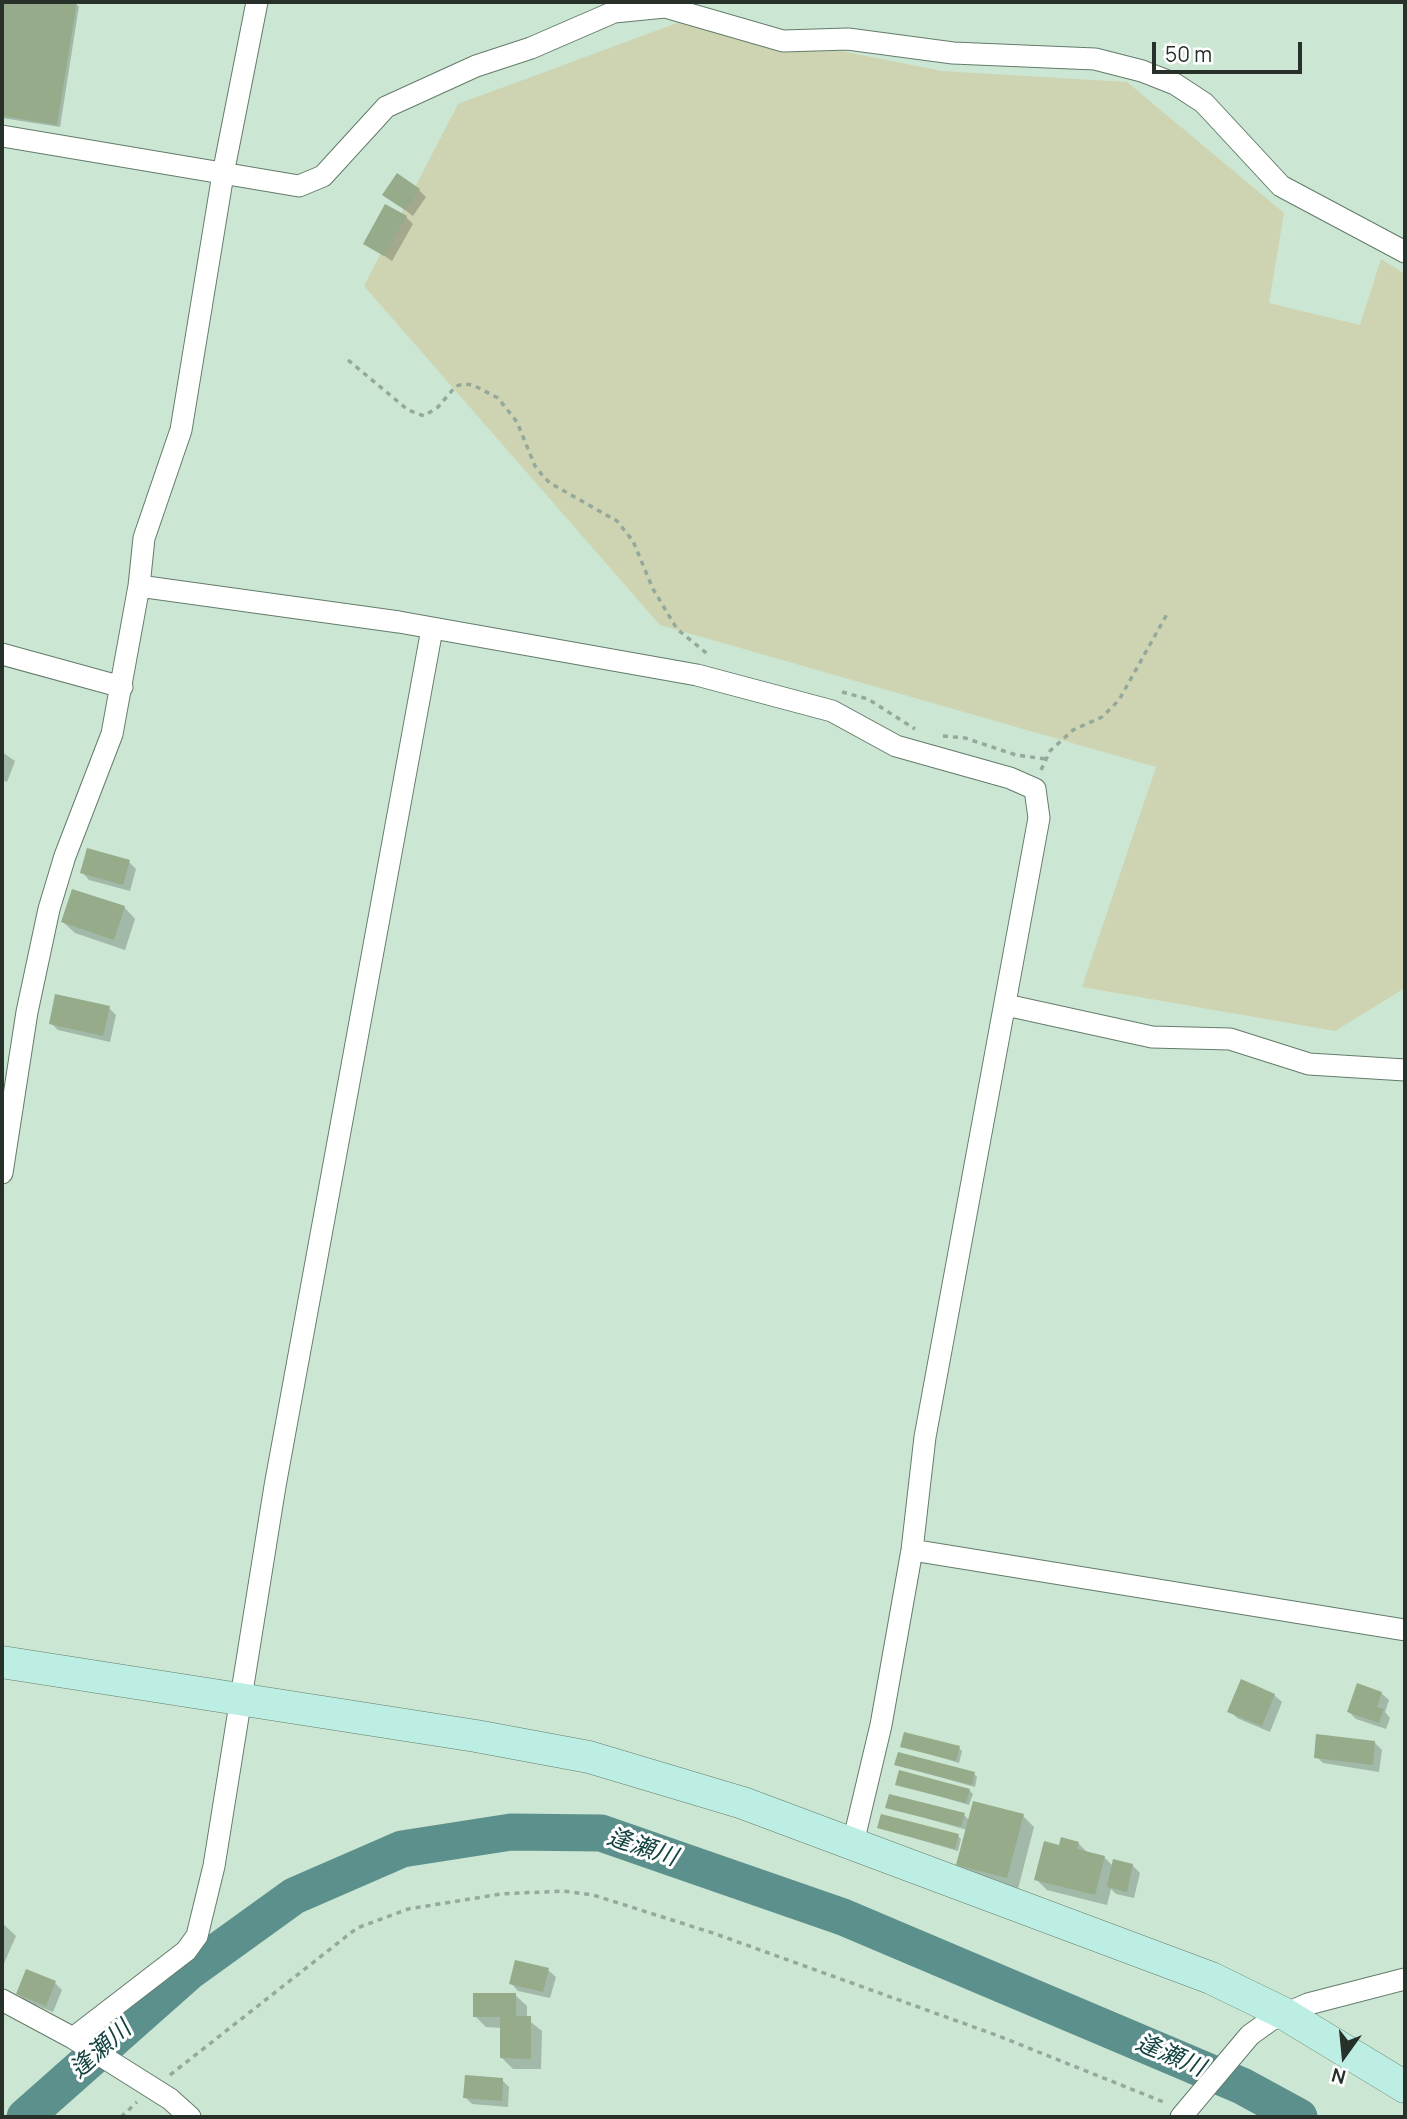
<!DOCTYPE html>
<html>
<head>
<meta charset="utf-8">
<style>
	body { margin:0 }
	#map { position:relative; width:1407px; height:2119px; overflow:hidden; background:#cbe6d2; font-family:Manrope,sans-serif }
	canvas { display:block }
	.frame { position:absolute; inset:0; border:4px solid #27312a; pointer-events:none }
	.north { position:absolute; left:1309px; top:2021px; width:70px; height:70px; -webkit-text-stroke:5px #fff; paint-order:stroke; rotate:195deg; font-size:19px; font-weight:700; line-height:28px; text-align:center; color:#27312a }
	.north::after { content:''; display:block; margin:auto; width:24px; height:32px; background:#27312a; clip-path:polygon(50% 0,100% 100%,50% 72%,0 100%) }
	.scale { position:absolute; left:1152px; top:42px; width:150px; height:32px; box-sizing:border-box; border:4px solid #27312a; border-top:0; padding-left:9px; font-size:21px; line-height:24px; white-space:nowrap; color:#27312a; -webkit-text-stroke:5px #fff; paint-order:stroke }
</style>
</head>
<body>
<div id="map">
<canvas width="1407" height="2119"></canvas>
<div class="frame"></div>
<div class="north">N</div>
<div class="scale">50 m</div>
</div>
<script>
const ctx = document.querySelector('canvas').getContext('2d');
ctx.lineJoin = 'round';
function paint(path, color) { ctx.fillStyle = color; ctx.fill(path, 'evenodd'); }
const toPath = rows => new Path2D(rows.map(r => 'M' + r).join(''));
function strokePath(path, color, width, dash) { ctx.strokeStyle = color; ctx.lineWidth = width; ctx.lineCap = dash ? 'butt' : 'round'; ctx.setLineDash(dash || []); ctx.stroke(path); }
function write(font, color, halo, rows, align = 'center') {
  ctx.font = font + ' Manrope,"Noto Sans JP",sans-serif'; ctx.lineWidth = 6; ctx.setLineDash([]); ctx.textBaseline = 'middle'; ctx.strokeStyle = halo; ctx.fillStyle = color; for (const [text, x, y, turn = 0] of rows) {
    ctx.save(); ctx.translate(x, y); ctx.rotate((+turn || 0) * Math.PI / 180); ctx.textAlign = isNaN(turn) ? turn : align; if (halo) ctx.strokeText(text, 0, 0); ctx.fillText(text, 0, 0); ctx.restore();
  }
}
paint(toPath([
	[685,20,942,71,1127,82,1284,213,1269,303,1360,325,1381,259,1405,274,1405,988,1335,1031,1082,987,1156,767,660,625,364,286,458,104]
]), '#ced4b2');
paint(toPath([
	[2,2,67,2,79,6,60,127,2,118],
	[419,190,426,197,413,216,384,194],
	[406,217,413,224,392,261,365,243],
	[2,752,15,761,7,782,2,780],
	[129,862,136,869,130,891,89,880,82,872],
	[124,907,135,919,125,950,75,933,63,922],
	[109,1008,116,1015,110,1042,58,1030,51,1023],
	[1381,1693,1389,1700,1385,1712,1390,1718,1386,1729,1356,1719,1349,1712],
	[1274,1695,1282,1702,1270,1732,1237,1718,1230,1711],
	[1375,1743,1382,1750,1379,1772,1323,1763,1315,1755],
	[902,1746,959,1748,962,1751,959,1763],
	[896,1765,974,1774,977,1777,975,1787],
	[897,1784,969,1790,973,1794,969,1805],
	[887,1807,964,1815,970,1821,1023,1816,1034,1827,1018,1889,970,1876,958,1865,967,1830],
	[879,1828,958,1836,961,1839,958,1851],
	[1078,1843,1088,1853,1105,1858,1113,1866,1132,1865,1140,1873,1134,1898,1116,1894,1111,1889,1107,1905,1047,1890,1036,1879,1060,1847],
	[2,1923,16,1936,2,1968],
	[548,1970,556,1977,550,1998,518,1991,511,1983],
	[55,1983,62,1990,53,2012,25,2001,18,1994],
	[515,1995,527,2006,527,2019,542,2031,541,2069,513,2069,502,2058,502,2028,486,2027,475,2016],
	[502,2080,509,2087,508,2107,472,2104,465,2097]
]), '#0003');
strokePath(toPath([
	[25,2117,190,1971,294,1896,402,1849,511,1832,601,1833,843,1917,1242,2086,1299,2117]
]), '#5c908d', 37);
paint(toPath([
	[2,2,77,2,57,125,2,116],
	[397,173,420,189,405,210,382,195],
	[385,204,407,216,384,256,363,244],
	[87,848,130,860,123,885,80,873],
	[72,889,125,906,114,940,61,922],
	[55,994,110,1006,103,1036,49,1024],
	[1241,1679,1275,1694,1262,1726,1227,1712],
	[1357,1683,1382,1692,1377,1707,1384,1709,1379,1723,1347,1712],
	[904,1732,960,1746,956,1761,900,1747],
	[1316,1734,1375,1741,1373,1765,1314,1758],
	[898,1752,975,1772,972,1785,894,1765],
	[899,1770,970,1789,966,1803,895,1785],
	[889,1794,965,1813,961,1827,885,1808],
	[973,1801,1024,1814,1007,1878,956,1865],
	[881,1814,959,1834,955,1849,877,1828],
	[1061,1837,1079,1842,1077,1849,1105,1856,1095,1895,1034,1880,1044,1841,1059,1845],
	[1113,1859,1133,1864,1127,1892,1107,1887],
	[515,1960,549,1968,543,1992,509,1984],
	[26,1969,56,1981,46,2006,16,1994],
	[473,1993,516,1993,516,2016,531,2016,531,2059,500,2058,500,2017,473,2017],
	[465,2075,503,2078,502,2101,463,2098]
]), '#95ab89');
const street = toPath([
	[2,136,299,186,323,176,386,107,476,66,531,48,614,12,665,7,783,41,848,39,953,53,1095,59,1142,71,1175,84,1204,103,1281,186,1405,252],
	[139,586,399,622,697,675,832,711,896,746,1010,778,1035,789,1039,818,925,1437,912,1550,881,1725,853,1843],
	[2,654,122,687],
	[1006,1005,1152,1037,1230,1039,1309,1064,1405,1070],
	[2,1173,27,1012,49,909,65,856,112,734,139,586,144,538,181,430,223,174,257,2],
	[912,1550,1405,1630],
	[2,2000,73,2038,170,2099,190,2117],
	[73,2038,186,1951,197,1936,214,1866,275,1486,432,629],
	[1181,2117,1250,2035,1271,2020,1308,2004,1405,1979]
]);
const secondary = toPath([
	[2,1662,476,1736,589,1757,743,1803,1211,1978,1283,2013,1405,2087]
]);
strokePath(street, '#637c6a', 23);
strokePath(secondary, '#637c6a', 33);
strokePath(toPath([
	[348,360,408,410,424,416,438,407,456,386,464,384,473,385,498,398,517,422,535,466,543,476,550,483,617,521,633,541,653,589,677,629,710,656],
	[842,692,868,699,915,729],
	[943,736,965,738,1016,755,1046,759],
	[1041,770,1050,751,1073,730,1102,717,1119,700,1167,614],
	[170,2075,357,1928,408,1909,501,1894,563,1891,593,1895,713,1933,996,2035,1166,2103],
	[121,2117,137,2102]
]), '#94a99a', 3.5, [5, 5]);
strokePath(street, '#fff', 21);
strokePath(secondary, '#bdeee3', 32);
write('italic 24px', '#134442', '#fff', [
	["逢瀬川",642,1848,18],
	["逢瀬川",101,2050,-42],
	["逢瀬川",1170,2056,23]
]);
</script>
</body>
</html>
